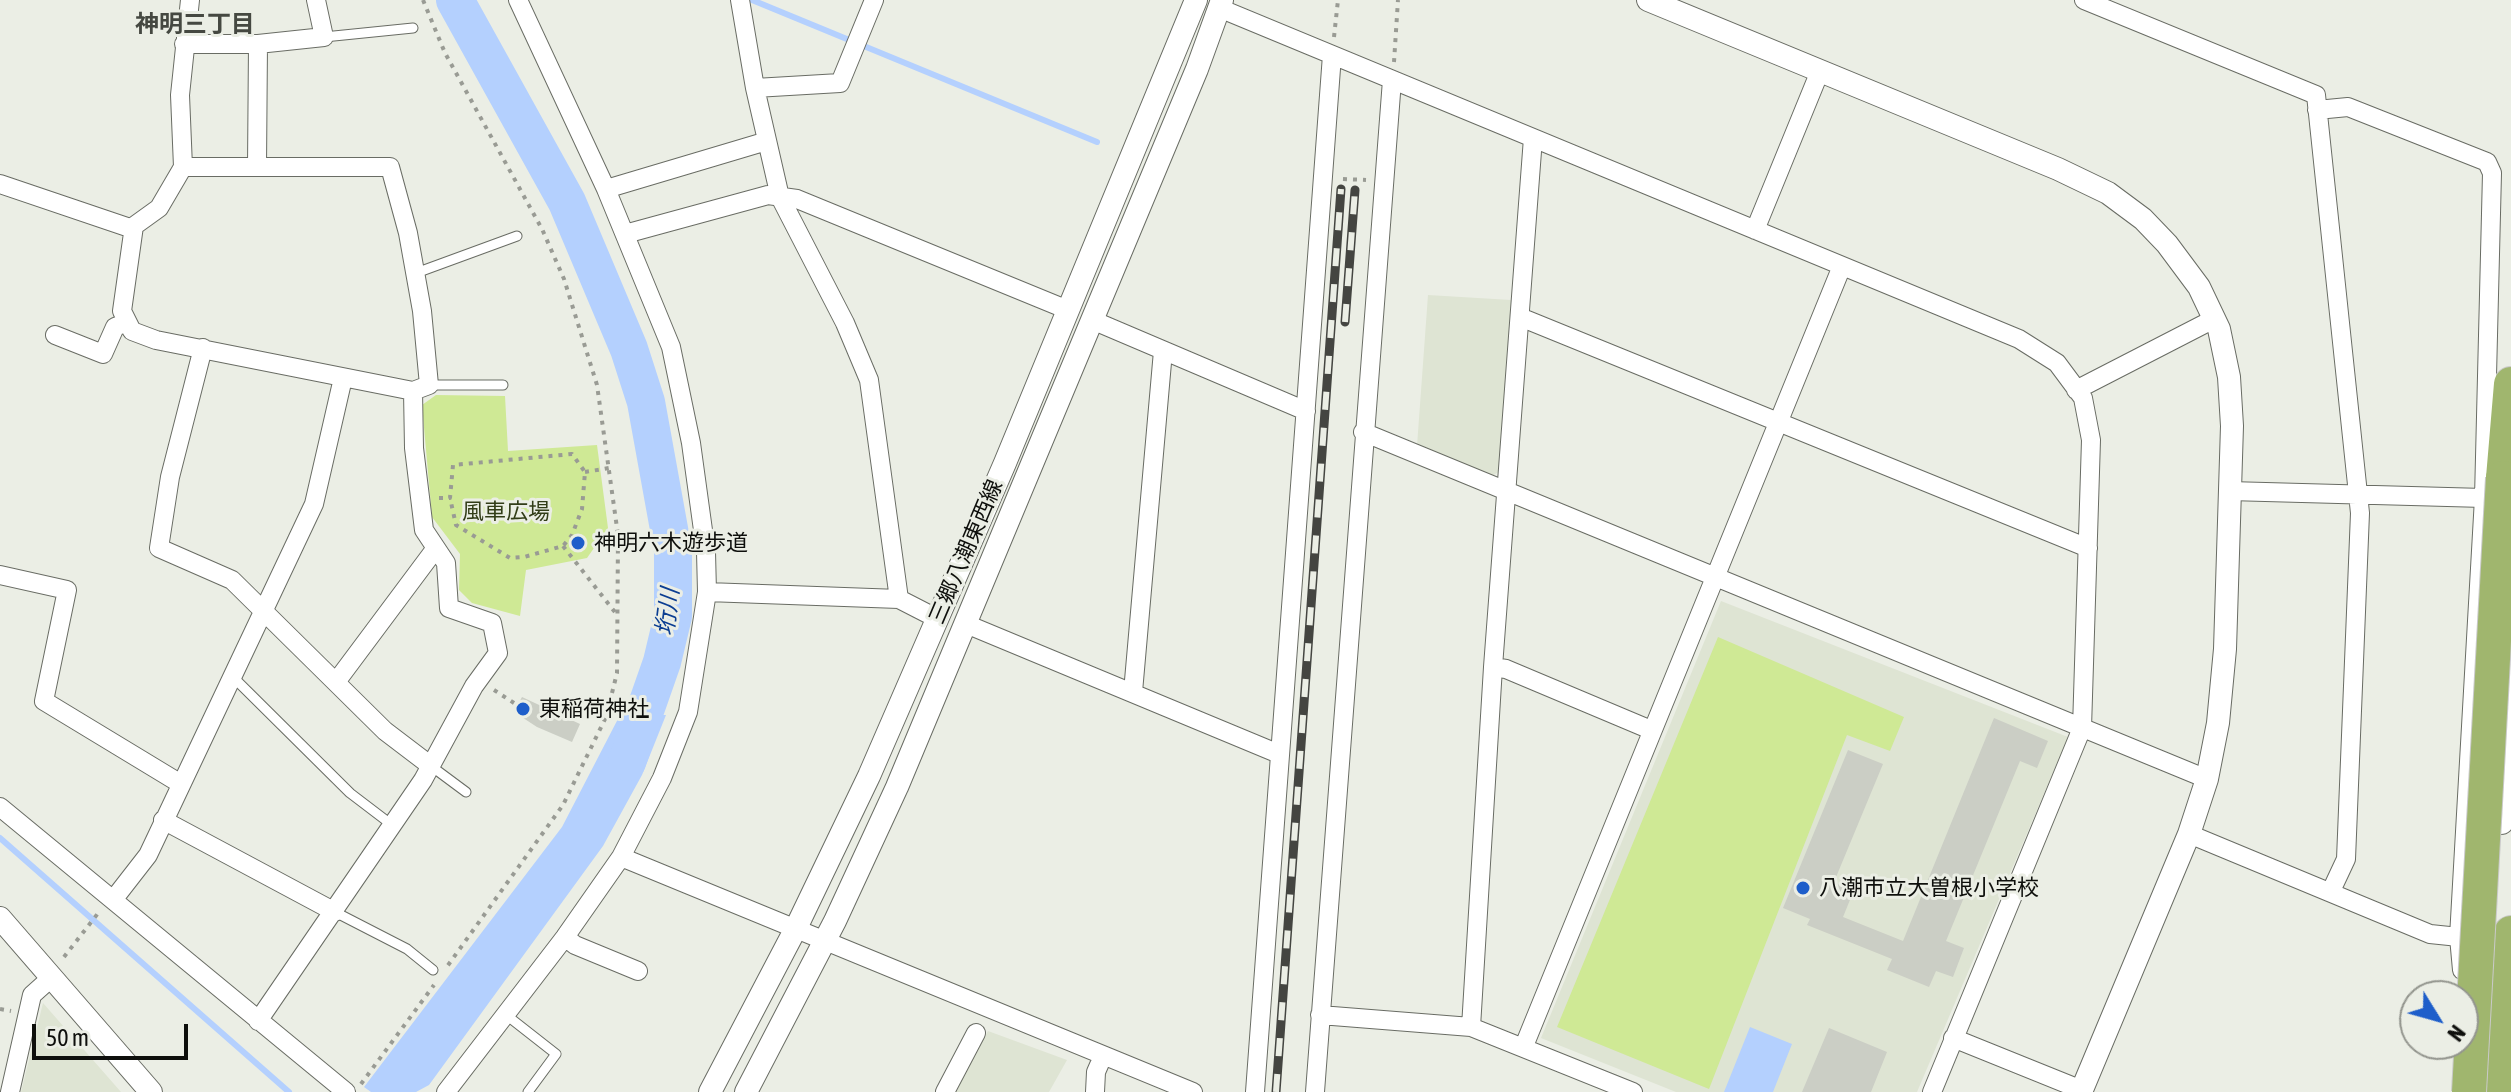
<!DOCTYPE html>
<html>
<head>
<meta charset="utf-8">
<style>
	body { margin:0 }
	#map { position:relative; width:2511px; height:1092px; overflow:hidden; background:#ebeee5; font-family:"Asap Condensed",sans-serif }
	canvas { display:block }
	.north { position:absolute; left:2399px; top:980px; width:80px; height:80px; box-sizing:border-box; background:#ebeee5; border:2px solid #93958e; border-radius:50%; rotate:127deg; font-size:22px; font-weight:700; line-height:32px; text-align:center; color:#0e0f0c }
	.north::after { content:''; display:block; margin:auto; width:28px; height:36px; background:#1e5eca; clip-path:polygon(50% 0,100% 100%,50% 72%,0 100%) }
	.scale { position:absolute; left:32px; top:1024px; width:156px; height:36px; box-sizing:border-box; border:4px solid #0e0f0c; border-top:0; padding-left:10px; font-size:24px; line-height:28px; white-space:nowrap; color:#0e0f0c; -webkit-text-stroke:6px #ebeee5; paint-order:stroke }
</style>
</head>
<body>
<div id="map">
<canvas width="2511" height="1092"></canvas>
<div class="north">N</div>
<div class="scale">50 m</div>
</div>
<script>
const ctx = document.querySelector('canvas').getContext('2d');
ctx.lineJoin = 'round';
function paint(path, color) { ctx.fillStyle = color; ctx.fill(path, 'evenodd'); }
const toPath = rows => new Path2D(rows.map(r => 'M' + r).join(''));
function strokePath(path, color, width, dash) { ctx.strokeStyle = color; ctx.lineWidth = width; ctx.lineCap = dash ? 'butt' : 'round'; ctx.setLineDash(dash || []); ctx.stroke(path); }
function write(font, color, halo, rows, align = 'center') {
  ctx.font = font + ' "Asap Condensed","Noto Sans JP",sans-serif'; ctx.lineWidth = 6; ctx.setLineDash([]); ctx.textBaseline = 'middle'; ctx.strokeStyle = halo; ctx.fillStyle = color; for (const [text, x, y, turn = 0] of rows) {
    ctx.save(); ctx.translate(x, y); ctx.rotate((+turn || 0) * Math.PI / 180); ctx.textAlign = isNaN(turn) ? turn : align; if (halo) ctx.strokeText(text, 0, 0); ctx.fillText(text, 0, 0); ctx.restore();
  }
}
paint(toPath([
	[1428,295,1511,300,1500,471,1492,476,1417,446],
	[1721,601,2068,737,1917,1092,1676,1092,1541,1038],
	[43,1003,121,1092,21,1092],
	[988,1031,1067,1060,1049,1092,954,1092]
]), '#dee4d3');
paint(toPath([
	[436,395,505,396,508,451,597,445,608,528,587,558,526,570,520,616,472,603,459,590,460,554,432,517,422,405],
	[1718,637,1904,717,1890,751,1847,735,1709,1089,1557,1027]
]), '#cfe995');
paint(toPath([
	[620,715,666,715,642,775,603,846,429,1085,416,1092,371,1092,364,1087,562,827],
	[1750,1027,1792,1044,1773,1092,1724,1092]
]), '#b4d0fe');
strokePath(toPath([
	[752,0,1097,142],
	[0,838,289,1092]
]), '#b4d0fe', 6);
strokePath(toPath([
	[455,0,567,202,629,349,646,402,673,551,673,616,662,662,627,762]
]), '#b4d0fe', 38);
paint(toPath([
	[522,697,580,724,572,742,537,727,514,712],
	[1994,718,2048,741,2037,768,2020,761,1946,941,1964,948,1953,977,1936,971,1929,987,1887,970,1892,959,1807,925,1810,919,1783,908,1848,750,1883,764,1834,882,1854,890,1843,917,1903,941],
	[1829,1028,1887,1052,1871,1092,1802,1092]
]), '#cbcec5');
const service = toPath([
	[324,37,413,28],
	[416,273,517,236],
	[429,385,503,385],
	[231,675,350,793,392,825],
	[431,766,466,792],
	[335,912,407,949,433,970],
	[505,1014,556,1054,528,1092]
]);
const minor = toPath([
	[190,0,180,95,183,167,159,208,134,226,122,311,132,331,156,340,413,391,414,448,424,530,446,563,449,608,492,623,498,653,474,686,423,780,258,1021],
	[740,0,755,88,780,197,845,323,869,380,899,599],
	[2084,0,2316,95,2360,513,2346,859,2331,891],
	[1219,8,2019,339,2057,363,2083,398,2091,440,2082,728,1932,1092],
	[184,44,258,44,324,37,316,0],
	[755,88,840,83,874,0],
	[2317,110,2348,107,2487,162,2492,173,2484,498,2459,937,2462,970],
	[257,166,258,44],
	[183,167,390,167,408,233,422,311,429,385,413,391],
	[0,184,133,229],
	[606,189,767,141],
	[1755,230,1820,71],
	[625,234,768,195,797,199,1068,310],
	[1520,317,2088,548],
	[1092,320,1306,411],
	[55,335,103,354,115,327,127,322],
	[203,348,170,477,159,548,232,580,385,731,431,766],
	[2076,390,2214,319],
	[1363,432,2207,779],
	[2229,491,2484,498],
	[0,575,67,590,44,701,181,784],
	[707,592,899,599,938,619],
	[966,624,1279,754],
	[1493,667,1506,669,1651,730],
	[336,682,436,548],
	[1133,692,1163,351],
	[0,807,346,1092],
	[163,820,335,912],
	[2189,834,2430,934,2459,937],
	[621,857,1193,1092],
	[113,900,148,855,314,504,343,378],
	[565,937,575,945,638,971],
	[1320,1015,1471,1027,1633,1092],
	[1471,1027,1493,667,1533,138],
	[1953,1038,2082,1090],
	[1524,1046,1842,266],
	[10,1092,32,995,51,978],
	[446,1092,565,937,621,857,662,778,688,712,707,592,706,552,691,443,671,347,606,189,518,0],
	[945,1092,976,1033],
	[1095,1092,1096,1072,1103,1056],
	[1255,1092,1332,55],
	[1315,1092,1392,80]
]);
const tertiary = toPath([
	[1648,0,2058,169,2108,193,2143,219,2167,244,2199,287,2219,329,2229,377,2232,426,2225,649,2218,723,2207,779,2189,834,2081,1092],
	[0,918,151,1092],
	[710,1092,796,928,869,776,1005,463,1196,0],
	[746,1092,835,921,897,787,1197,69,1222,0]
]);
const secondary = toPath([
	[2501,821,2510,656]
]);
const motorway = toPath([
	[2503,478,2511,384],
	[2499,1092,2511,933]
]);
strokePath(service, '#696c64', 11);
strokePath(minor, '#696c64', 20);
strokePath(tertiary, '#696c64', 24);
strokePath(secondary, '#696c64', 28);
strokePath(motorway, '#cacaca', 36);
strokePath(toPath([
	[423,0,445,53,542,229,564,279,597,385,618,535,617,673,606,717,563,805,446,968],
	[1334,37,1338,0],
	[1394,62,1398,0],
	[1343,179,1366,180],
	[585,472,609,468],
	[439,498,450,498,453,465,572,454,585,472,582,509,572,535,563,546,524,557,510,558,456,525,450,498],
	[563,546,618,616],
	[494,690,514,703],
	[64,957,99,912],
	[0,1009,11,1011],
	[361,1084,434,985]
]), '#999b94', 4, [4, 6]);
strokePath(service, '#fff', 9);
strokePath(minor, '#fff', 18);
strokePath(tertiary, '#fff', 22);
strokePath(secondary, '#fff', 26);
strokePath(motorway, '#a0b66e', 34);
const rail = toPath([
	[1345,322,1355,190],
	[1276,1092,1341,189]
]);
strokePath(rail, '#444541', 9);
strokePath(rail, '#ebeee5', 6, [18]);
const motorwayBridge = toPath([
	[2469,1092,2503,478]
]);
strokePath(motorwayBridge, '#cacaca', 36, []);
strokePath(motorwayBridge, '#a0b66e', 34);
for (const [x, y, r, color] of [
	[578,543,8,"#1e5eca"],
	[523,709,8,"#1e5eca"],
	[1803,888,8,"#1e5eca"]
]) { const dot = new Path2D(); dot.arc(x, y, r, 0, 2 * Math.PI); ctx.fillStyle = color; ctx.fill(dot); strokePath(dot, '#ebeee5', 3); }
write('22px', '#323d18', '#ebeee5', [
	["風車広場",506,512]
]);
write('22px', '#0e0f0c', '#ebeee5', [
	["神明六木遊歩道",594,543],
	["東稲荷神社",539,709],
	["八潮市立大曽根小学校",1819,888]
], 'left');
write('22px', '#0e0f0c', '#ebeee5', [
	["三郷八潮東西線",966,552,-67]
]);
write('bold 24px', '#454841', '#ebeee5', [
	["神明三丁目",195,24]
]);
write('italic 24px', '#0b3e92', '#ebeee5', [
	["垳川",668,612,-83]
]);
</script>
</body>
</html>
